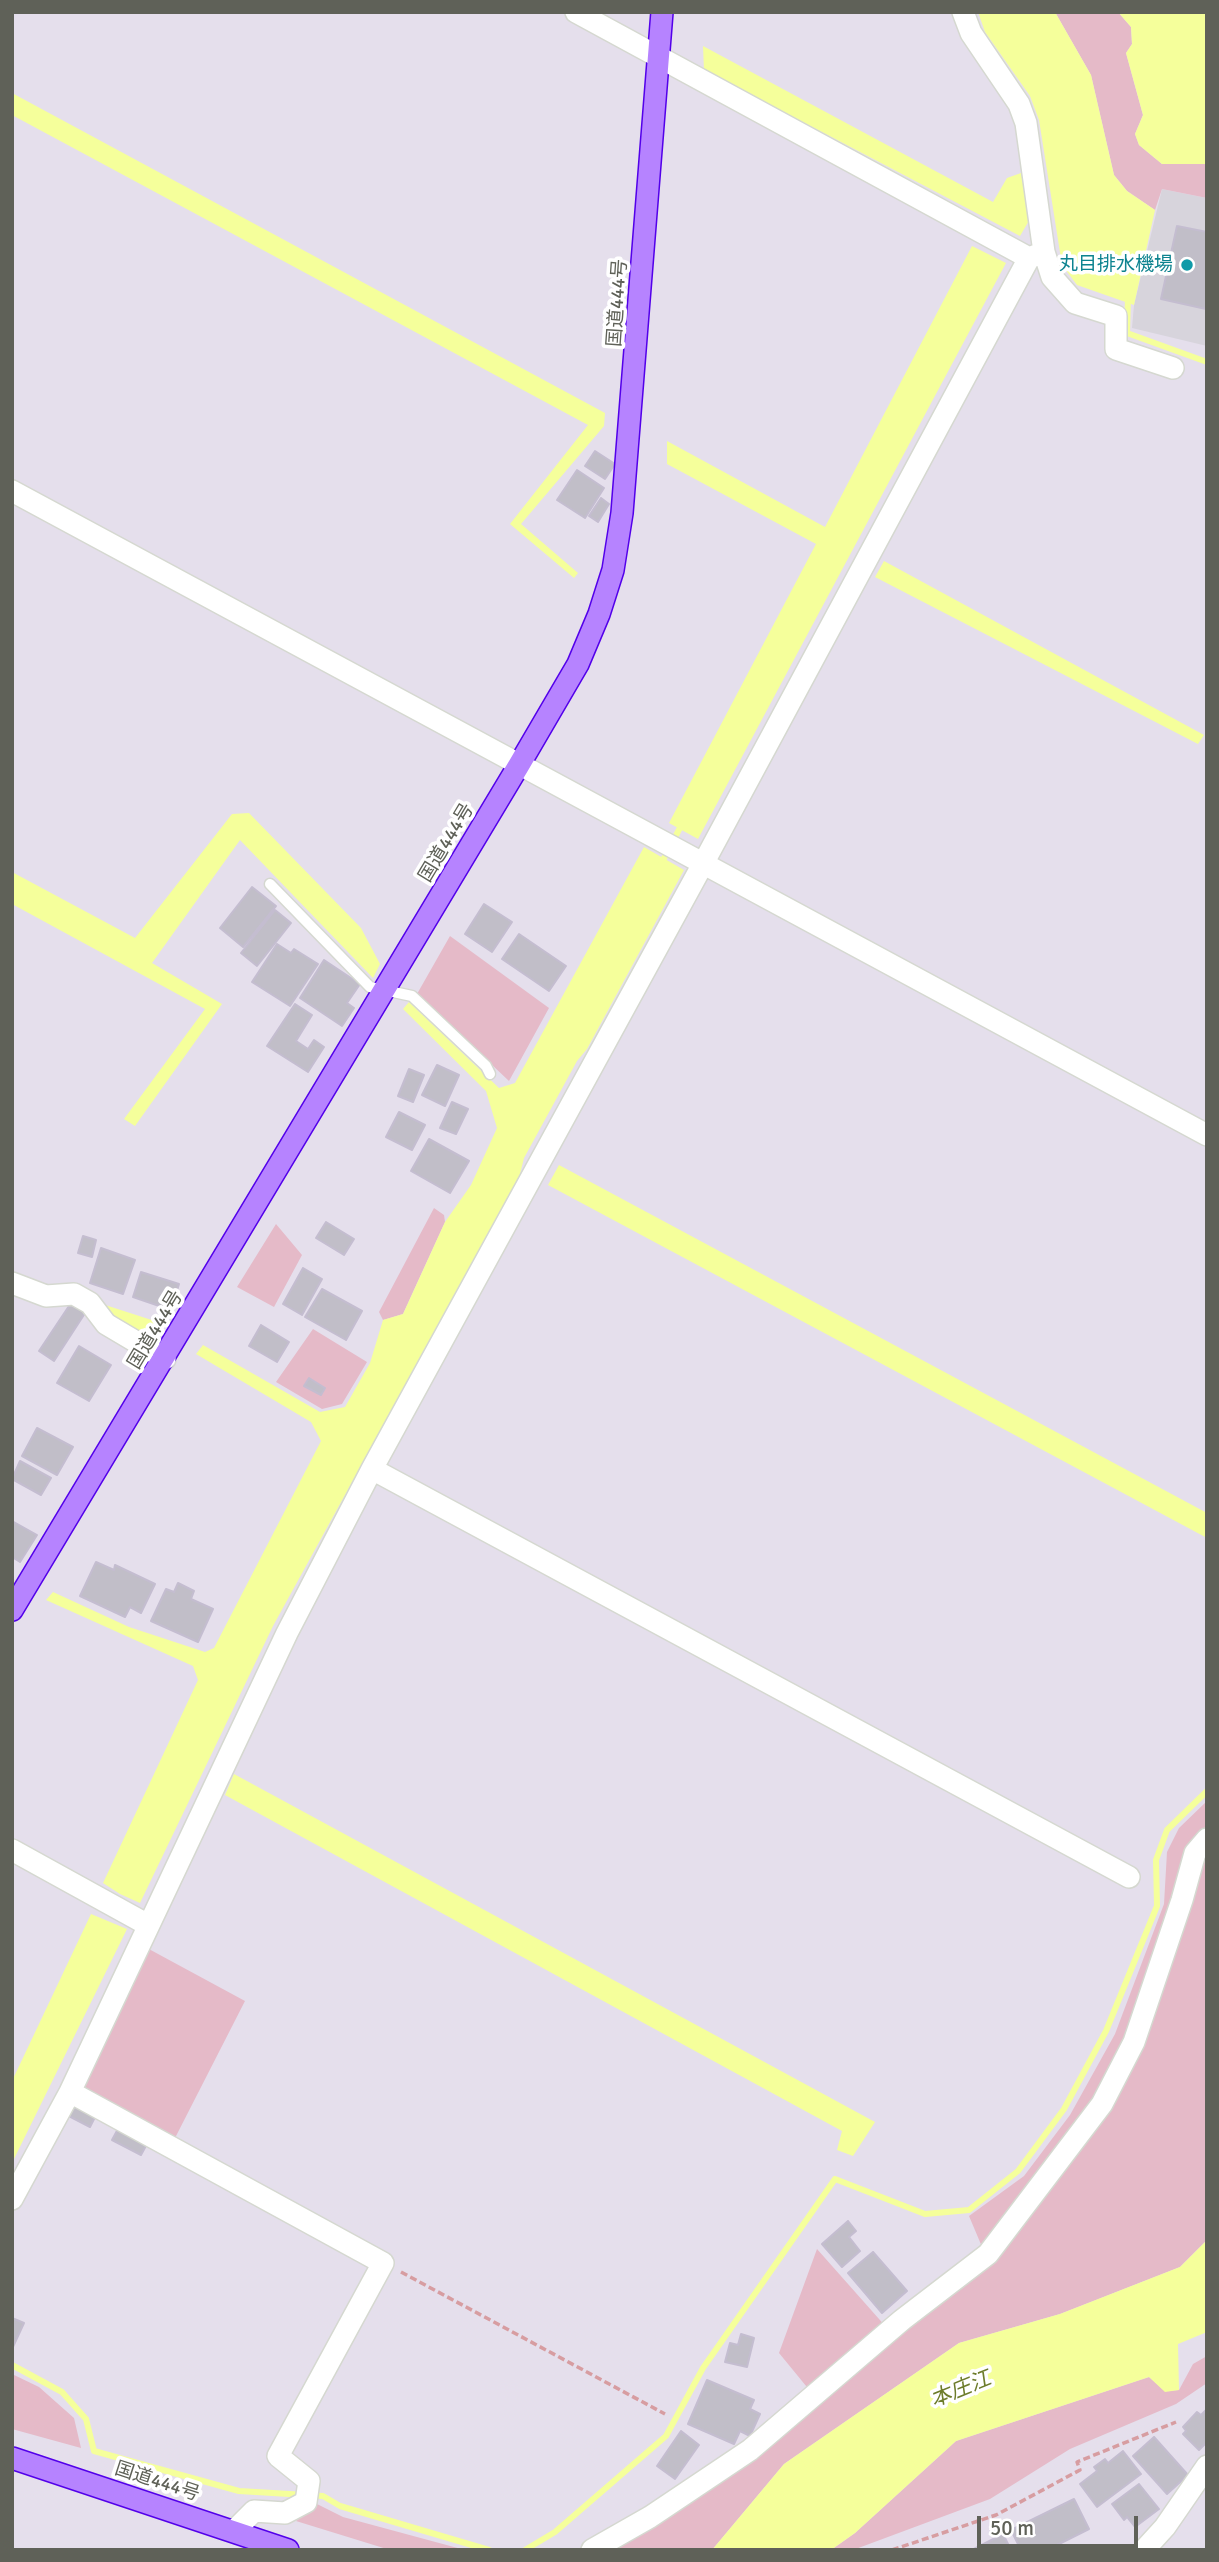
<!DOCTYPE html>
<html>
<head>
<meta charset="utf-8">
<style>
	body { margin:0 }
	#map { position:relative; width:1219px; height:2562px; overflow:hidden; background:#e5dfec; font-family:Signika,sans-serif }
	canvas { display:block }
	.frame { position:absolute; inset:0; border:14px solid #5f6158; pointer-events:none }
	.scale { position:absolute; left:977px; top:2516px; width:161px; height:32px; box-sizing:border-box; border:4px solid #5f6158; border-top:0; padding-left:9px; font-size:21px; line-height:24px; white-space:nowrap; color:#5f6158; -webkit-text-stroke:5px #fff; paint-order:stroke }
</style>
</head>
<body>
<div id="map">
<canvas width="1219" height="2562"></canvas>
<div class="frame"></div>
<div class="scale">50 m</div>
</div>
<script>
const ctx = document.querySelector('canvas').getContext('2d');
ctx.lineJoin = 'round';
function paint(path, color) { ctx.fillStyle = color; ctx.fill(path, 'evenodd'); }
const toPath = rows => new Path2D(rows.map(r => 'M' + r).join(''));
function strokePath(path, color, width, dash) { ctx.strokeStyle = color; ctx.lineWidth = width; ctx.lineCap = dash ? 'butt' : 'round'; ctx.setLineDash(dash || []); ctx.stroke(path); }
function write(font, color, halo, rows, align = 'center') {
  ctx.font = font + ' Signika,"Noto Sans JP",sans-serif'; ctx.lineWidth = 7; ctx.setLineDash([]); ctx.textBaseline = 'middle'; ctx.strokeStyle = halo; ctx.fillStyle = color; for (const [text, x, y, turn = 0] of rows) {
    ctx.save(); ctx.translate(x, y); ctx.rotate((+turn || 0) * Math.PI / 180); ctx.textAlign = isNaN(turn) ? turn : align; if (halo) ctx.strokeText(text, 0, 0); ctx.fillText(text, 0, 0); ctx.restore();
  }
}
paint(toPath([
	[1162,189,1207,198,1207,346,1132,328,1134,305]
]), '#d7d4dc');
paint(toPath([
	[1055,12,1118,12,1131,27,1132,44,1126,53,1143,115,1135,134,1139,145,1162,164,1207,164,1207,198,1162,189,1155,210,1127,191,1114,175,1091,75],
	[450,936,549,1008,509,1081,417,994],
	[434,1208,444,1215,445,1222,403,1314,383,1320,379,1312],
	[276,1224,302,1255,274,1307,237,1287],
	[313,1329,367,1362,342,1404,322,1409,276,1382],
	[1207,1801,1207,1829,1200,1855,1207,1862,1207,2240,1180,2267,1060,2314,959,2343,784,2464,712,2550,606,2550,988,2261,969,2216,1024,2176,1070,2115,1115,2034,1164,1904,1167,1852,1179,1828],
	[147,1948,245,2001,175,2138,81,2086],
	[817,2249,887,2328,811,2392,779,2353],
	[1207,2356,1207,2383,1176,2404,1070,2449,990,2499,853,2550,831,2550,855,2533,956,2441,1149,2377,1165,2391,1179,2390,1193,2364],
	[12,2374,39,2387,74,2418,81,2448,12,2429],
	[317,2504,343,2517,465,2550,390,2550,296,2521]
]), '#e5bac8');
paint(toPath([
	[978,12,1055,12,1091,75,1114,175,1127,191,1155,210,1134,305,1077,285,1062,265,1039,120,1030,96,985,32],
	[1118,12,1207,12,1207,164,1162,164,1139,145,1135,134,1143,115,1126,53,1132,44,1131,27],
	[703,46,993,202,1007,178,1021,173,1030,219,1020,236,704,70],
	[12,93,605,413,604,426,521,524,578,573,574,578,510,524,588,425,12,115],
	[972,246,1006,263,698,839,669,823,816,544,667,464,667,441,825,527],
	[884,561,1204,735,1198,744,875,577],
	[249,813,361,928,380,964,373,978,240,840,152,963,222,1004,135,1126,124,1119,205,1009,12,904,12,872,135,938,232,814],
	[644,847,684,870,587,1049,577,1061,524,1158,519,1178,273,1626,140,1903,120,1894,103,1883,198,1680,193,1666,46,1600,53,1592,129,1627,205,1652,214,1648,321,1441,311,1422,196,1354,203,1345,320,1412,345,1407,370,1363,383,1320,403,1314,445,1222,471,1185,497,1128,486,1091,403,1009,409,1002,499,1088,515,1083],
	[559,1165,1207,1513,1207,1538,548,1185],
	[99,1303,164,1324,157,1340,108,1315],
	[234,1774,875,2122,853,2156,837,2150,842,2131,225,1795],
	[91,1914,127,1929,12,2163,12,2081],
	[1207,2240,1207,2332,1178,2344,1179,2390,1165,2392,1149,2377,956,2441,855,2533,831,2550,712,2550,784,2464,959,2343,1060,2314,1180,2267]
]), '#f5ff9b');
strokePath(toPath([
	[1128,297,1127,333,1207,362],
	[661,864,682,824],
	[12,2365,62,2392,86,2419,94,2451,239,2491,323,2496,340,2506,489,2550],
	[525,2550,555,2532,666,2436,703,2368,835,2179,925,2214,969,2210,1018,2171,1064,2109,1106,2031,1157,1906,1156,1860,1167,1830,1207,1791]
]), '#f5ff9b', 6);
const building = toPath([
	[1177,226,1207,232,1206,309,1161,299,1177,226],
	[595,451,615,464,605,479,585,466,595,451],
	[577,470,604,488,585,518,557,500,577,470],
	[601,498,609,504,598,522,589,516,601,498],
	[252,887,276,906,243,947,220,928,252,887],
	[484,904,512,922,492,952,465,934,484,904],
	[275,910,291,923,257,966,241,953,275,910],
	[519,934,566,966,549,991,502,959,519,934],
	[277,944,291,953,294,949,318,964,290,1006,252,982,277,944],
	[324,960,360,984,347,1003,354,1008,342,1026,300,998,324,960],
	[295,1004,312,1015,296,1041,308,1049,314,1040,324,1047,308,1072,267,1046,295,1004],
	[437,1065,459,1075,445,1106,422,1095,437,1065],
	[409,1069,424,1075,413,1102,398,1096,409,1069],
	[452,1102,468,1109,456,1134,440,1128,452,1102],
	[399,1112,425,1125,412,1150,386,1137,399,1112],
	[429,1139,469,1161,450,1193,411,1171,429,1139],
	[326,1222,354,1239,344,1255,316,1238,326,1222],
	[83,1236,96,1240,92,1257,78,1253,83,1236],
	[101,1248,135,1260,123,1294,90,1283,101,1248],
	[303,1268,322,1279,302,1315,283,1304,303,1268],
	[141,1272,179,1284,171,1310,133,1297,141,1272],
	[322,1289,362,1311,346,1340,305,1317,322,1289],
	[75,1297,89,1307,54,1361,39,1351,75,1297],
	[261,1325,289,1342,277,1362,249,1346,261,1325],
	[79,1346,111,1365,89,1401,57,1383,79,1346],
	[309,1378,325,1388,321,1395,304,1386,309,1378],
	[37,1428,73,1447,57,1475,22,1456,37,1428],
	[20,1461,51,1478,41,1495,12,1479,20,1461],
	[12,1521,37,1535,20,1562,12,1557,12,1521],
	[96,1562,114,1570,115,1565,155,1584,141,1613,130,1607,125,1617,80,1596,96,1562],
	[178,1583,194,1591,191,1599,213,1609,198,1642,151,1621,166,1589,174,1592,178,1583],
	[70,2100,97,2113,90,2127,63,2113,70,2100],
	[119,2127,148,2142,141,2155,112,2140,119,2127],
	[848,2221,856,2231,849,2237,860,2251,842,2267,822,2244,848,2221],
	[873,2252,907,2291,882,2313,848,2273,873,2252],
	[12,2318,24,2323,12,2349,12,2318],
	[741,2334,754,2338,747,2367,725,2362,730,2343,738,2345,741,2334],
	[707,2380,754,2400,750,2409,760,2414,750,2436,740,2431,734,2444,688,2424,707,2380],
	[1207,2409,1207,2442,1199,2450,1183,2434,1186,2431,1183,2427,1197,2412,1201,2415,1207,2409],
	[681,2431,699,2445,675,2479,657,2466,681,2431],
	[1154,2437,1188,2475,1167,2494,1133,2456,1154,2437],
	[1123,2451,1141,2474,1097,2507,1080,2484,1097,2471,1094,2467,1105,2459,1108,2463,1123,2451],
	[1139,2484,1159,2509,1135,2527,1127,2517,1124,2520,1112,2504,1139,2484],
	[1074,2499,1089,2529,1047,2550,1021,2550,1011,2530,1074,2499],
	[1003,2534,1011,2550,972,2550,1003,2534]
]);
paint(building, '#c1bec8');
strokePath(building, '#c4bdd0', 2);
const lane = toPath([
	[270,884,370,987,412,996,486,1066,490,1074]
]);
const street = toPath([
	[576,12,1029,258],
	[963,12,971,33,1019,104,1026,123,1044,252,1052,277,1075,303,1116,316,1116,349,1173,368],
	[12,491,1207,1135],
	[12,1283,46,1296,74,1294,90,1303,106,1324,165,1359],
	[372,1469,1129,1877],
	[12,1850,148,1925],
	[12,2199,70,2092],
	[234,2531,254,2511,285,2513,306,2502,309,2481,278,2456,383,2263,70,2092,287,1633,372,1469,704,862,1029,258,1044,252],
	[592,2550,650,2517,750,2450,902,2320,988,2254,1102,2104,1134,2042,1182,1900,1195,1853,1207,1839],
	[1144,2550,1165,2527,1207,2466]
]);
const highway = toPath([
	[12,1610,519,765,578,664,599,614,613,570,622,513,662,12],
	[12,2458,288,2550]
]);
strokePath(lane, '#d5d8d0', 13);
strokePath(street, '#d5d8d0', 24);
strokePath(highway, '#5300ea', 24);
strokePath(toPath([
	[401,2272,665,2414],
	[892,2550,996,2515,1080,2470,1077,2462,1176,2422]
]), '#d79da1', 3.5, [7, 3.5]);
strokePath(lane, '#fff', 10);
strokePath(street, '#fff', 21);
strokePath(highway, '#b683ff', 21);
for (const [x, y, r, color] of [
	[1187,265,7,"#0f9aa8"]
]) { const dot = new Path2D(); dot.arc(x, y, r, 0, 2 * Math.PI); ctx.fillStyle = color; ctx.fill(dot); strokePath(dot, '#fff', 2.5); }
write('19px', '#0d838f', '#fff', [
	["丸目排水機場",1173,265]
], 'right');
write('19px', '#5f6158', '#fff', [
	["国道444号",618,303,-86],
	["国道444号",447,843,-59],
	["国道444号",156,1330,-59],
	["国道444号",157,2482,18]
]);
write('italic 21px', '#6d7c2b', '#fff', [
	["本庄江",961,2390,-22]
]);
</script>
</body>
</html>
